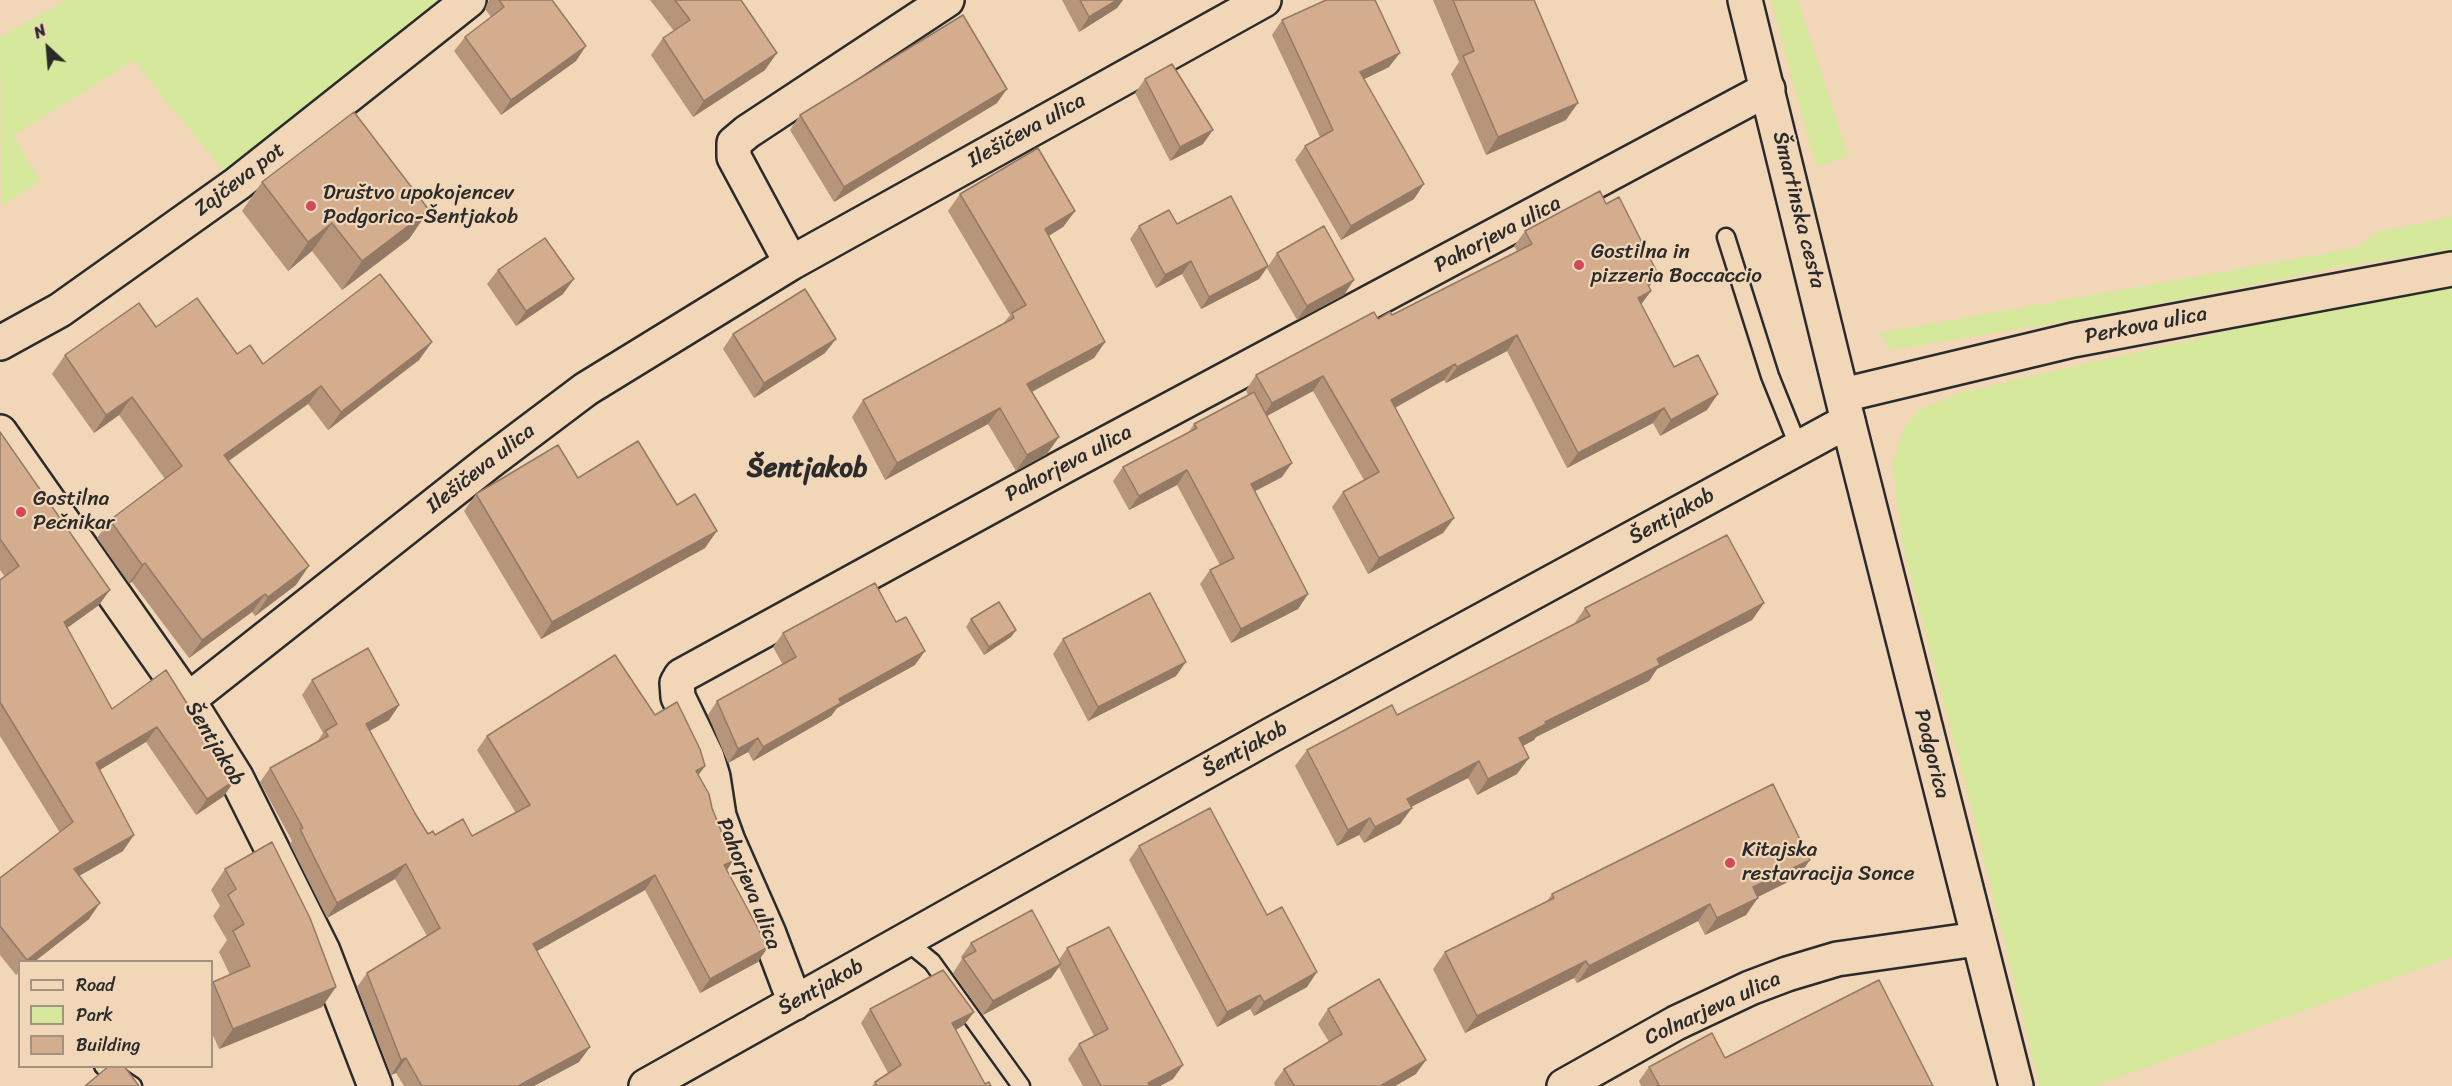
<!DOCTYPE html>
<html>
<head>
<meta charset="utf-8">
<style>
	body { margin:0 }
	#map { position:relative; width:2452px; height:1086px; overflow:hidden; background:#f1d6b8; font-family:Sriracha,sans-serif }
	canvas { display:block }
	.legend { position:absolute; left:18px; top:960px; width:195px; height:108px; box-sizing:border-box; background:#f1d6b8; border:2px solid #a29280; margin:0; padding:8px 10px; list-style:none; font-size:18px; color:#2b2b2b }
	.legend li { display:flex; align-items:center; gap:12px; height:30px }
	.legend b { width:30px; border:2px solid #a29280 }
	.north { position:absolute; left:18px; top:18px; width:60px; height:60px; -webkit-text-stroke:4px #f1d6b8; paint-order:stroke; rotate:334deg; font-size:16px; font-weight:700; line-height:24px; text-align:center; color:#2b2b2b }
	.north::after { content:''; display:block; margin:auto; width:21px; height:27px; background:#2b2b2b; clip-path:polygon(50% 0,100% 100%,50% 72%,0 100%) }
</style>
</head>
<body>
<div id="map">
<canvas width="2452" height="1086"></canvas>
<ul class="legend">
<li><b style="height:8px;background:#f1d6b8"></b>Road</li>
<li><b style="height:16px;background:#d5e89c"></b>Park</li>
<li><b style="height:16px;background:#d4ad8f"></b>Building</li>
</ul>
<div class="north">N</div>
</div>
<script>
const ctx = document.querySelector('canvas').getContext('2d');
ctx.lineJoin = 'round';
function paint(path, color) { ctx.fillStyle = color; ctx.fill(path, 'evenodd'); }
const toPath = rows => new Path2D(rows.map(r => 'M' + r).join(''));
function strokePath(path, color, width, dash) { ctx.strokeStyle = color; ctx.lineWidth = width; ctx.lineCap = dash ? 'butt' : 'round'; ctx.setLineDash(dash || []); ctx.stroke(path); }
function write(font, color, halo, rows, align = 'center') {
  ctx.font = font + ' Sriracha,sans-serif'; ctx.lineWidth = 4.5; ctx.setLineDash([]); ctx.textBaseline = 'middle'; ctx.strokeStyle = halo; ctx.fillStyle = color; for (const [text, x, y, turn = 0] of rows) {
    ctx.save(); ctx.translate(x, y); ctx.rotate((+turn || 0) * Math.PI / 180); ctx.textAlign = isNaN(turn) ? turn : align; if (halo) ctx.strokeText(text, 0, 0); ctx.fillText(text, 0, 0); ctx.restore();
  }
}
paint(toPath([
	[67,0,438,0,225,172,164,99,134,60,13,136,40,181,1,207,0,37],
	[1771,0,1798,0,1848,156,1816,167],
	[2452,217,2452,250,2339,267,2115,313,1891,350,1879,333,2356,248,2377,232],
	[2452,288,2452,957,2095,1086,2040,1086,1969,798,1903,547,1892,464,1904,428,1920,409,1963,392,2329,308]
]), '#d5e89c');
const service = toPath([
	[1726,237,1770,376,1799,448],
	[905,940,932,962,1021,1086],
	[103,1066,133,1086]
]);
const minor = toPath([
	[791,263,734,157,734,143,747,132,947,0],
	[0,343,60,310,237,184,469,0],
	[0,432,188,700,236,777,323,951,375,1086],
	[188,700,489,462,586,389,791,263,1264,0],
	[795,1003,769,934,728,841,719,816,713,777,707,757,678,697,677,683,681,676,1066,465,1768,89],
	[646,1086,1271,735,1848,421],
	[1564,1086,1676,1023,1750,988,1787,974,1837,959,1977,939]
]);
const tertiary = toPath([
	[1843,395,2073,340,2452,269]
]);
const secondary = toPath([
	[1745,0,1848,421,2016,1086]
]);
strokePath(service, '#2b2b2b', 21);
strokePath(minor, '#2b2b2b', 38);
strokePath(tertiary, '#2b2b2b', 38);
strokePath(secondary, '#2b2b2b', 38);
strokePath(service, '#f1d6b8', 16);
strokePath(minor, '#f1d6b8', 33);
strokePath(tertiary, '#f1d6b8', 33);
strokePath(secondary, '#f1d6b8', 33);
paint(toPath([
	[489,0,552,0,576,61,501,115,454,51,465,37,491,17,485,9],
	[650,0,741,0,765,70,693,117,651,55,663,38,674,31],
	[1062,0,1123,0,1117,8,1079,32],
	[1433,0,1534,0,1566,120,1486,155,1451,74,1459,62],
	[1282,20,1389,67,1364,79,1414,199,1341,240,1295,160,1305,146,1320,137,1272,35],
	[1145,79,1203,144,1170,161,1135,93],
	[997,103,834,202,790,130,800,115],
	[262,182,429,210,409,239,342,290,312,251,288,271,242,211],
	[960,194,1075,211,1063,227,1049,236,1105,342,1094,358,1032,392,1047,454,1016,471,988,424,885,480,852,417,863,400,1003,324,1010,315,948,211],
	[1606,204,1658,274,1649,287,1651,291,1641,304,1674,367,1707,410,1660,436,1653,423,1567,468,1507,351,1446,383,1444,380,1395,408,1454,518,1443,533,1368,574,1332,507,1343,492,1364,480,1313,391,1267,416,1282,477,1255,491,1308,594,1298,609,1231,643,1200,584,1210,570,1220,565,1177,485,1129,510,1113,481,1123,467,1188,433,1194,424,1248,395,1246,390,1256,375,1378,319,1392,315,1517,251,1514,246,1525,231],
	[1177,224,1268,266,1259,279,1201,309,1182,274,1156,288,1130,239,1139,226],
	[1277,253,1344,295,1297,320,1267,268],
	[498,270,563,294,516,326,487,284],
	[156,327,237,354,263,364,432,342,419,360,328,430,308,404,229,461,296,585,255,616,252,612,189,658,132,582,129,583,97,538,110,520,165,479,119,415,94,433,52,374,65,355],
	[733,334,825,353,754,398,723,349],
	[0,432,99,605,67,628,112,709,166,670,224,796,196,815,146,742,99,770,123,851,79,876,89,919,34,962,20,962,20,972,16,975,0,955,0,878,60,833,0,736,0,580,5,577,0,570],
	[578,478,705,548,541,639,464,511,476,494],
	[1764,603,1752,620,1657,669,1649,681,1536,737,1534,740,1523,746,1517,774,1477,795,1468,778,1411,807,1400,824,1364,843,1359,835,1337,846,1295,766,1307,750,1397,715,1574,624,1585,608],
	[971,619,1016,630,1011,637,984,655,966,627],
	[783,633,915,665,837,708,831,716,753,761,748,752,728,763,708,715,717,701,783,665,773,647],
	[1063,639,1176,676,1088,721,1053,654],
	[312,680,399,705,389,720,370,731,416,815,428,834,435,835,472,836,516,813,477,750,487,736,655,715,705,766,698,775,733,861,727,870,758,962,700,993,645,890,537,951,579,1062,534,1086,404,1086,396,1073,391,1075,357,987,367,973,427,936,395,879,327,918,290,844,292,841,260,782,270,768,317,742,323,733,302,695],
	[1139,846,1267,915,1307,987,1254,1016,1250,1009,1217,1027,1129,860],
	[225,869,322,1007,219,1049,212,1033,212,984,213,982,230,975,219,952,227,940,213,916,220,906,211,890],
	[1798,877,1758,897,1746,915,1705,935,1698,921,1577,983,1574,978,1465,1033,1433,969,1445,952,1547,901,1552,894],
	[971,943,1059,960,1067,948,1173,1079,1160,1086,1083,1086,1068,1059,1079,1044,1094,1036,1059,967,1051,978,983,1015,953,973,962,959,961,957],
	[870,1009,974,1012,964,1025,956,1030,985,1084,991,1086,872,1086,875,1082,888,1073,861,1023],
	[1328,1009,1416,1074,1395,1086,1275,1086,1274,1083,1284,1069,1329,1042,1318,1024],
	[1725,1058,1933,1086,1641,1086,1639,1081,1649,1067]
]), '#b6957b');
paint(toPath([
	[1117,0,1123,0,1117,8,1079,32,1089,17],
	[586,46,576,61,501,115,511,100],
	[777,53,765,70,693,117,704,101],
	[1400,53,1389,67,1350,86,1360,72],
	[1007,89,997,103,834,202,844,187],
	[1578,103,1566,120,1486,155,1498,137],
	[1213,130,1203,144,1170,161,1180,147],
	[1424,184,1414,199,1341,240,1351,226],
	[429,210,409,239,342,290,362,261],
	[1075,211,1063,227,1033,245,1045,229],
	[332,223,312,251,288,271,308,242],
	[1191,261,1182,274,1156,288,1165,275],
	[1268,266,1259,279,1201,309,1209,297],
	[1658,274,1647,289,1646,280],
	[574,279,563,294,516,326,526,311],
	[1354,280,1344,295,1297,320,1307,306],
	[1651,291,1640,306,1638,298],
	[1517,335,1507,351,1446,383,1457,367],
	[836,339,825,353,754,398,764,383],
	[432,342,419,360,328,430,341,412],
	[1105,342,1094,358,1016,400,1027,384],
	[1455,364,1444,380,1380,416,1391,400],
	[1323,376,1313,391,1261,419,1272,403],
	[321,386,308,404,211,473,224,455],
	[1718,394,1707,410,1660,436,1671,420],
	[132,397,119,415,94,433,106,415],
	[1000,408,988,424,885,480,897,463],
	[1664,408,1653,423,1567,468,1578,453],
	[1059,437,1047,454,1016,471,1027,455],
	[1292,463,1282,477,1242,498,1251,484],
	[1187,470,1177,485,1129,510,1139,496],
	[1454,518,1443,533,1368,574,1379,558],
	[717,531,705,548,541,639,552,622],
	[145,563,132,582,129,583,142,565],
	[309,566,296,585,255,616,268,597],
	[110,590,99,605,53,638,64,622],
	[265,594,252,612,189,658,202,640],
	[1308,594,1298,609,1231,643,1241,629],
	[1764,603,1752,620,1657,669,1649,681,1536,737,1534,740,1507,754,1519,738,1545,722,1657,659],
	[1016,630,1011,637,984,655,989,647],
	[925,651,915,665,837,708,831,716,753,761,763,747,839,699],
	[1186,662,1176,676,1088,721,1098,707],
	[399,705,389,720,356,738,366,724],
	[157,727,146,742,85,779,96,763],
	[758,738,748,752,728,763,738,749],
	[1529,758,1517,774,1477,795,1488,779],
	[1479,761,1468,778,1395,815,1407,799],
	[705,766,694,781,696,771],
	[235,780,224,796,196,815,207,799],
	[1412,808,1400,824,1364,843,1375,827],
	[1370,818,1359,835,1337,846,1348,830],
	[134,835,123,851,63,885,74,869],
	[1810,860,1798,877,1741,905,1753,887],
	[733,861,723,875,724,865],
	[406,864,395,879,327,918,337,903],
	[655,875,645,890,523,959,533,944],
	[1758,898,1746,915,1705,935,1717,918],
	[100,903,89,919,34,962,25,962],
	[1710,904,1698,921,1577,983,1589,966],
	[768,947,758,962,700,993,710,979],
	[1586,961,1574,978,1465,1033,1477,1016],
	[1061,964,1051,978,983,1015,993,1001],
	[1317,972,1307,987,1254,1016,1264,1002],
	[336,987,322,1007,219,1049,233,1029],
	[1260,995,1250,1009,1217,1027,1227,1012],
	[974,1012,964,1025,943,1037,952,1023],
	[590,1047,579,1062,534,1086,518,1086],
	[406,1058,396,1073,391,1075,401,1060],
	[1426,1060,1416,1074,1395,1086,1380,1086],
	[1183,1065,1173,1079,1160,1086,1146,1086,1148,1083]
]), '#947964');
const building = toPath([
	[499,0,552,0,586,46,511,100,465,37,504,7,499,0],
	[675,0,741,0,777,53,704,101,663,38,690,20,675,0],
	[1080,0,1117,0,1089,17,1080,0],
	[1326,0,1375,0,1400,53,1360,72,1424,184,1351,226,1305,146,1333,130,1282,20,1326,0],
	[1453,0,1534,0,1578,103,1498,137,1463,56,1474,51,1453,0],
	[963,15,1007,89,844,187,800,115,963,15],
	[1172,64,1213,130,1180,147,1145,79,1172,64],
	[354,112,429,210,362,261,332,223,308,242,262,182,354,112],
	[1038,148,1075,211,1045,229,1105,342,1027,384,1059,437,1027,455,1000,408,897,463,863,400,1014,318,1012,313,1026,305,960,194,1038,148],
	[1600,191,1606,204,1619,197,1658,274,1646,280,1651,291,1638,298,1674,367,1698,355,1718,394,1671,420,1664,408,1578,453,1517,335,1457,367,1455,364,1391,400,1454,518,1379,558,1343,492,1379,472,1323,376,1272,403,1256,375,1374,312,1378,319,1390,312,1392,315,1532,244,1525,231,1600,191],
	[1231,196,1268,266,1209,297,1191,261,1165,275,1139,226,1169,210,1177,224,1231,196],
	[1324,226,1354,280,1307,306,1277,253,1324,226],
	[545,238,574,279,526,311,498,270,545,238],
	[380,274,432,342,341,412,321,386,224,455,309,566,268,597,265,594,202,640,145,563,142,565,110,520,182,466,132,397,106,415,65,355,139,303,156,327,197,298,237,354,250,345,263,364,380,274],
	[805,289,836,339,764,383,733,334,805,289],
	[1254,392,1292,463,1251,484,1308,594,1241,629,1210,570,1234,558,1187,470,1139,496,1123,467,1197,428,1194,424,1254,392],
	[0,432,110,590,64,622,112,709,166,670,235,780,207,799,157,727,96,763,134,835,74,869,100,903,27,960,0,926,0,878,73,822,0,702,0,580,19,566,0,539,0,432],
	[638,441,677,505,695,494,717,531,552,622,476,494,558,445,578,478,638,441],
	[1727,535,1764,603,1657,659,1660,665,1545,722,1546,724,1519,738,1529,758,1488,779,1479,761,1407,799,1412,808,1375,827,1370,818,1348,830,1307,750,1392,705,1397,715,1590,616,1585,608,1727,535],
	[875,583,896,622,906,617,925,651,839,699,841,703,763,747,758,738,738,749,717,701,796,657,783,633,875,583],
	[1150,593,1186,662,1098,707,1063,639,1150,593],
	[999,602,1016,630,989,647,971,619,999,602],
	[368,648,399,705,366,724,416,815,428,834,433,831,435,835,463,819,472,836,530,805,487,736,615,655,655,715,677,702,700,749,705,766,696,771,709,794,712,808,733,861,724,865,768,947,710,979,655,875,533,944,590,1047,518,1086,422,1086,406,1058,401,1060,367,973,440,928,406,864,337,903,300,829,303,828,270,768,328,736,325,731,337,724,312,680,368,648],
	[1773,784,1810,860,1753,887,1758,898,1717,918,1710,904,1589,966,1586,961,1477,1016,1445,952,1554,898,1552,894,1773,784],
	[1210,808,1267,915,1282,907,1317,972,1264,1002,1260,995,1227,1012,1139,846,1210,808],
	[272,842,310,918,336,987,233,1029,213,982,250,966,233,931,244,924,228,895,236,889,225,869,272,842],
	[1032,910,1061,964,993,1001,963,958,976,951,971,943,1032,910],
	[1109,927,1183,1065,1148,1083,1150,1086,1101,1086,1079,1044,1108,1029,1067,948,1109,927],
	[943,970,974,1012,952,1023,985,1084,989,1082,991,1086,877,1086,875,1082,901,1065,870,1009,943,970],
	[1379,979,1426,1060,1380,1086,1293,1086,1294,1085,1284,1069,1342,1034,1328,1009,1379,979],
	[1879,980,1933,1086,1657,1086,1659,1085,1649,1067,1712,1033,1725,1058,1879,980],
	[109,1066,124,1066,139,1086,85,1086,109,1066]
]);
paint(building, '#d4ad8f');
strokePath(building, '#947964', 1.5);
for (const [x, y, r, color] of [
	[311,206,6,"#d1495b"],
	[1579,265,6,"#d1495b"],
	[21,512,6,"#d1495b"],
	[1730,863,6,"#d1495b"]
]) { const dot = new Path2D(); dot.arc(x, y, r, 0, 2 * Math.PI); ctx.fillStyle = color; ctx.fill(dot); strokePath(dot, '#f1d6b8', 2); }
write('21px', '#2b2b2b', '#f1d6b8', [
	["Ilešičeva ulica",1027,131,-29],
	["Zajčeva pot",240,180,-37],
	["Šmartinska cesta",1798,210,76],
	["Pahorjeva ulica",1498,235,-28],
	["Perkova ulica",2146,326,-11],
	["Pahorjeva ulica",1069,464,-28],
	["Ilešičeva ulica",481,469,-38],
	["Šentjakob",1672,517,-29],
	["Šentjakob",214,744,59],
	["Šentjakob",1245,750,-29],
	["Podgorica",1931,754,76],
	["Pahorjeva ulica",748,884,68],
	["Šentjakob",821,988,-29],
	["Colnarjeva ulica",1713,1009,-25]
]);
write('21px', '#2b2b2b', '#f1d6b8', [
	["Društvo upokojencev",323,194],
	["Podgorica-Šentjakob",323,218],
	["Gostilna in",1591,253],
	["pizzeria Boccaccio",1591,277],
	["Gostilna",33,500],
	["Pečnikar",33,524],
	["Kitajska",1742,851],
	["restavracija Sonce",1742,875]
], 'left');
write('bold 27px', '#2b2b2b', '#f1d6b8', [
	["Šentjakob",807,469]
]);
</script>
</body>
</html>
